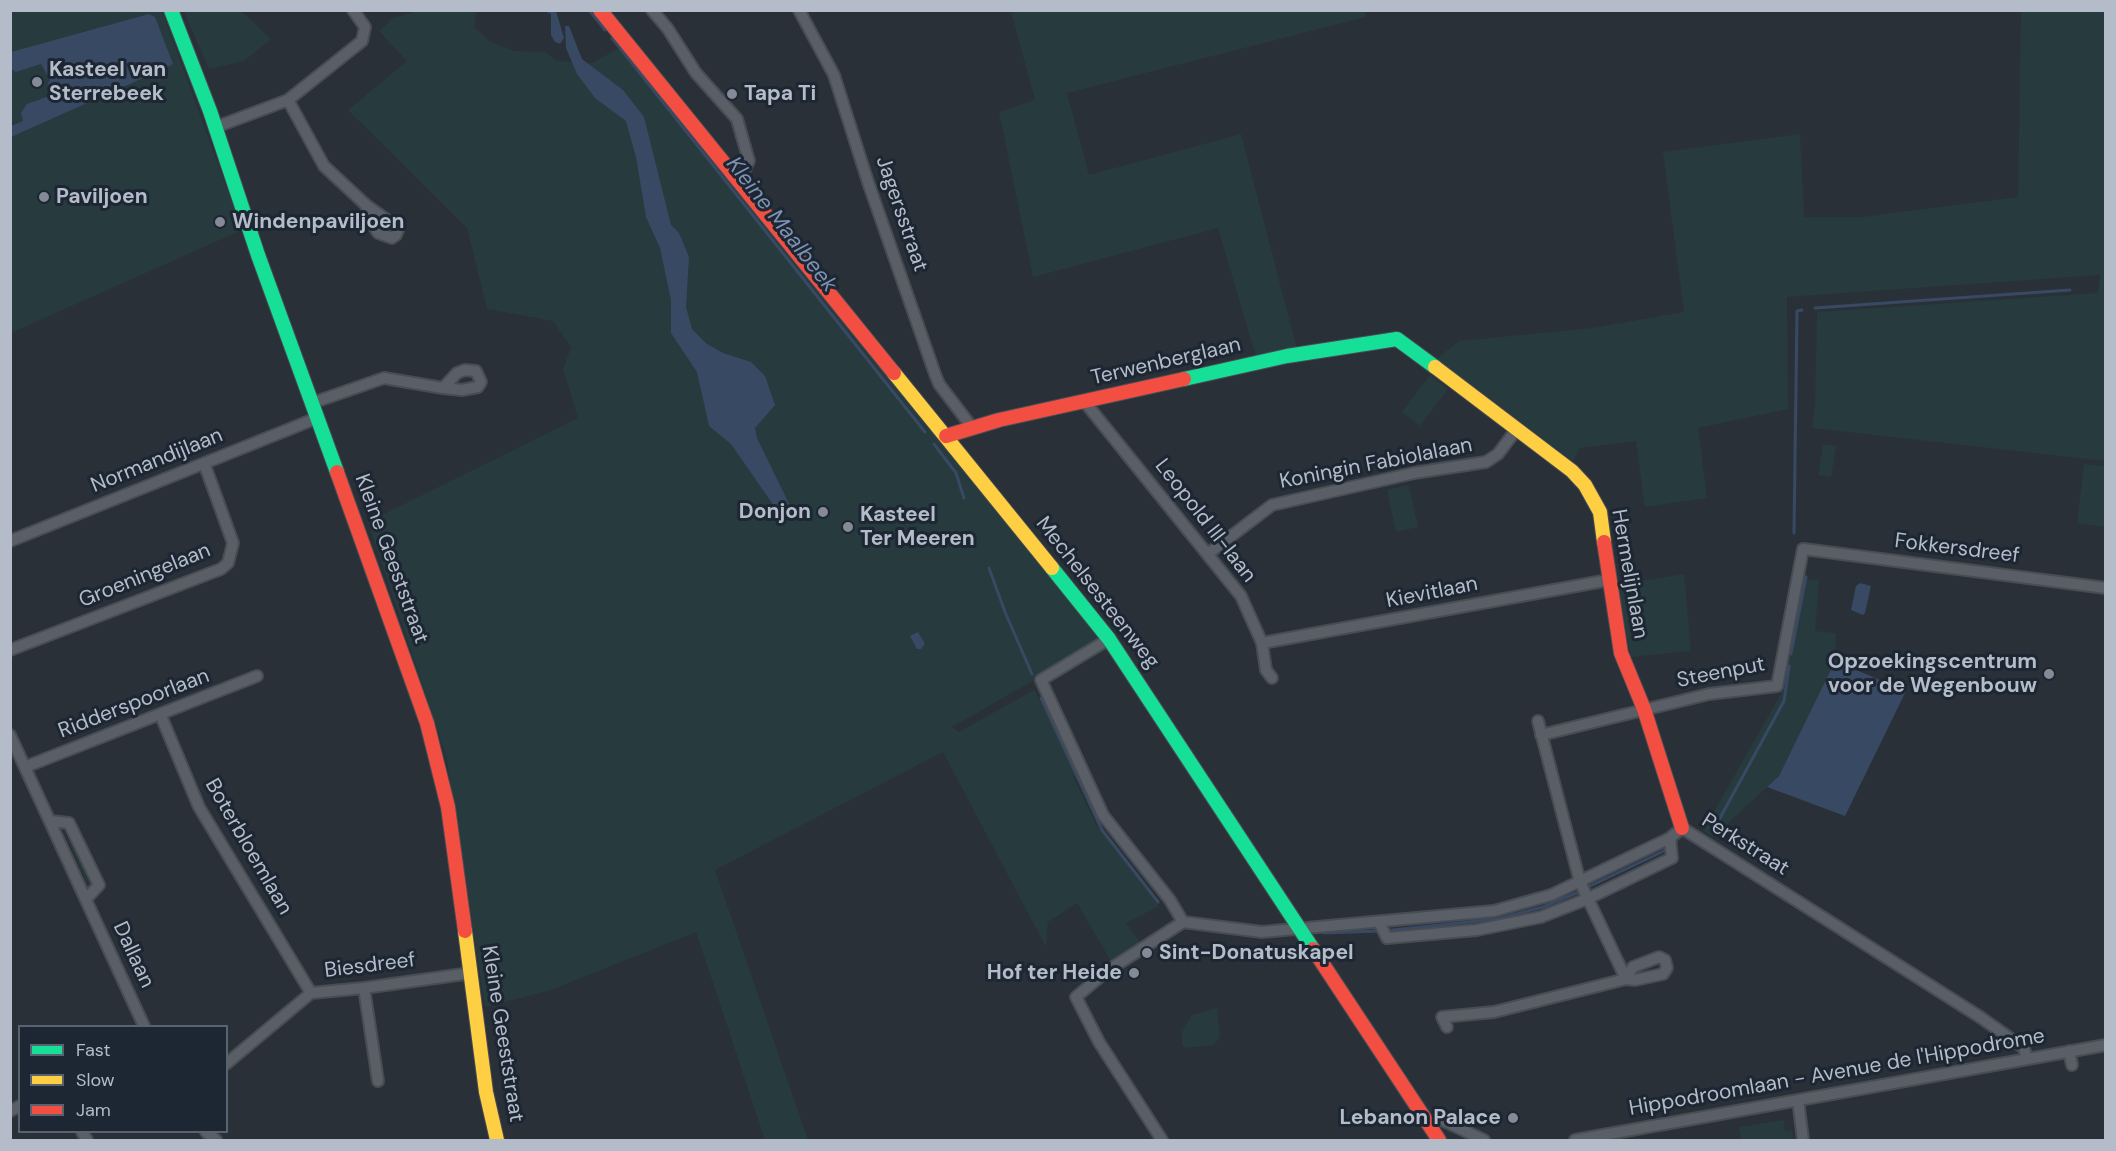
<!DOCTYPE html>
<html>
<head>
<meta charset="utf-8">
<style>
	body { margin:0 }
	#map { position:relative; width:2116px; height:1151px; overflow:hidden; background:#2a3038; font-family:"DM Sans",sans-serif }
	canvas { display:block }
	.frame { position:absolute; inset:0; border:12px solid #b4bcc9; pointer-events:none }
	.legend { position:absolute; left:18px; top:1025px; width:210px; height:108px; box-sizing:border-box; background:#1d2633; border:2px solid #59626f; margin:0; padding:8px 10px; list-style:none; font-size:18px; color:#b4bcc9 }
	.legend li { display:flex; align-items:center; gap:12px; height:30px }
	.legend b { width:30px; border:2px solid #59626f }
</style>
</head>
<body>
<div id="map">
<canvas width="2116" height="1151"></canvas>
<div class="frame"></div>
<ul class="legend">
<li><b style="height:8px;background:#16e098"></b>Fast</li>
<li><b style="height:8px;background:#ffcf43"></b>Slow</li>
<li><b style="height:8px;background:#f24e42"></b>Jam</li>
</ul>
</div>
<script>
const ctx = document.querySelector('canvas').getContext('2d');
ctx.lineJoin = 'round';
function paint(path, color) { ctx.fillStyle = color; ctx.fill(path, 'evenodd'); }
const toPath = rows => new Path2D(rows.map(r => 'M' + r).join(''));
function strokePath(path, color, width, dash) { ctx.strokeStyle = color; ctx.lineWidth = width; ctx.lineCap = dash ? 'butt' : 'round'; ctx.setLineDash(dash || []); ctx.stroke(path); }
function write(font, color, halo, rows, align = 'center') {
  ctx.font = font + ' "DM Sans",sans-serif'; ctx.lineWidth = 6; ctx.setLineDash([]); ctx.textBaseline = 'middle'; ctx.strokeStyle = halo; ctx.fillStyle = color; for (const [text, x, y, turn = 0] of rows) {
    ctx.save(); ctx.translate(x, y); ctx.rotate((+turn || 0) * Math.PI / 180); ctx.textAlign = isNaN(turn) ? turn : align; if (halo) ctx.strokeText(text, 0, 0); ctx.fillText(text, 0, 0); ctx.restore();
  }
}
paint(toPath([
	[187,10,241,11,271,39,244,61,209,69,184,12],
	[10,11,162,11,242,230,11,333],
	[419,11,476,11,474,27,491,42,514,51,545,52,557,61,592,63,623,46,875,354,1101,642,952,727,959,732,1034,690,1063,742,1082,786,1072,774,1096,824,1159,906,1126,923,1141,944,1112,963,1077,903,1048,922,1046,947,943,752,715,870,808,1140,765,1140,696,932,548,991,485,1007,446,755,368,522,578,418,563,369,571,347,553,321,487,309,467,228,348,110,407,61,379,31,393,18],
	[1011,11,1364,11,1366,17,1067,93,1089,175,1241,134,1297,349,1257,360,1218,228,1033,277,999,112,1035,100],
	[2021,11,2105,11,2105,461,1812,428,1815,406,1817,312,2098,293,2100,275,1787,297,1788,409,1698,428,1707,498,1645,507,1636,441,1580,448,1573,461,1436,359,1459,341,1592,328,1684,312,1663,152,1800,134,1804,217,1862,217,2018,197],
	[1430,375,1448,389,1420,426,1402,412],
	[1823,444,1836,446,1831,477,1818,475],
	[2084,464,2105,466,2105,527,2077,523],
	[1409,485,1418,527,1396,532,1387,490],
	[1684,574,1691,651,1631,657,1617,585],
	[1801,579,1819,580,1815,631,1836,633,1835,661,1779,776,1713,837,1703,831,1781,694],
	[62,827,93,885,91,886,89,886],
	[1217,1008,1220,1037,1213,1045,1185,1048,1182,1045,1182,1032,1192,1015],
	[1784,1120,1785,1131,1792,1130,1794,1140,1741,1140,1739,1127]
]), '#273a3e');
paint(toPath([
	[545,11,556,11,564,38,560,44,555,42,551,35,551,14],
	[149,14,155,17,173,64,170,66,11,137,11,126,23,121,21,113,27,104,52,95,48,83,50,80,41,64,16,72,11,69,11,52],
	[565,26,569,26,582,59,623,90,644,117,671,225,679,233,689,257,686,307,692,329,707,344,723,353,751,362,765,376,775,405,755,428,757,438,795,516,781,516,731,444,709,426,697,372,671,333,671,300,660,248,646,217,636,157,626,121,595,98,577,74,566,48],
	[1860,583,1871,586,1865,613,1863,615,1851,610,1856,586],
	[918,632,925,644,921,649,917,649,910,636],
	[1835,661,1906,691,1845,816,1767,787,1779,776]
]), '#384963');
strokePath(toPath([
	[589,10,605,30],
	[612,38,925,432],
	[1815,308,2070,290],
	[934,444,956,473,964,498],
	[1794,533,1797,311,1802,310],
	[989,568,1005,612,1032,674],
	[1791,654,1806,577],
	[1041,698,1102,830,1158,902],
	[1714,829,1784,701,1789,666],
	[1590,886,1668,849],
	[1392,930,1497,919,1543,907,1579,892],
	[1324,933,1378,931]
]), '#384963', 3);
const street = toPath([
	[652,10,668,29,696,73,737,119,749,161,740,181],
	[799,10,834,75,868,182,935,374,939,384,971,426],
	[288,100,324,166,366,205,369,218,378,233,392,238,396,235,398,230,394,225,366,205],
	[216,127,288,100,362,41,365,27,353,10],
	[465,370,476,371,481,382,478,387,462,390,443,388,457,373,465,370],
	[1084,401,1241,596,1262,643,1266,670,1272,678],
	[312,403,384,378,443,388],
	[10,541,317,418],
	[1209,553,1272,505,1414,473,1486,462,1498,454,1516,430],
	[1109,639,1041,680,1103,815,1170,900,1183,922],
	[1262,643,1609,580],
	[10,650,221,569,228,563,233,543,204,463],
	[161,716,199,807,311,993],
	[1538,721,1580,882,1626,979],
	[10,735,144,1026],
	[1541,735,1709,694,1777,686,1803,549,2106,588],
	[25,767,257,676],
	[50,821,69,823,99,885,86,899],
	[1379,922,1387,938,1477,930,1541,917,1587,899,1672,858,1670,838],
	[364,988,378,1081],
	[1447,1027,1442,1017,1494,1012,1626,979,1635,980,1663,974,1667,968,1665,960,1659,957,1633,967,1626,979],
	[2069,1051,2072,1065],
	[226,1064,311,993,364,988,471,973],
	[1798,1100,1803,1140],
	[10,1111,20,1106],
	[1444,1121,1484,1140],
	[82,1132,87,1140],
	[206,1132,216,1140],
	[1162,1140,1099,1042,1076,997,1107,971,1183,922,1262,932,1494,911,1551,895,1670,838,1682,828,1980,1017,2024,1048,2027,1059],
	[1575,1140,2106,1045]
]);
const fast = toPath([
	[171,10,210,111,258,255,337,472],
	[1184,379,1287,356,1397,339,1435,367],
	[1052,568,1109,639,1313,949]
]);
const slow = toPath([
	[1435,367,1572,471,1585,485,1600,512,1604,542],
	[894,373,1052,568],
	[465,931,486,1092,497,1140]
]);
const jam = toPath([
	[600,10,894,373],
	[946,436,999,420,1184,379],
	[337,472,427,723,448,807,465,931],
	[1604,542,1621,653,1644,709,1682,828],
	[1313,949,1439,1140]
]);
strokePath(street, '#484c53', 14);
strokePath(fast, '#484c53', 16);
strokePath(slow, '#484c53', 16);
strokePath(jam, '#484c53', 16);
strokePath(street, '#5a5e66', 10);
strokePath(fast, '#16e098', 14);
strokePath(slow, '#ffcf43', 14);
strokePath(jam, '#f24e42', 14);
for (const [x, y, r, color] of [
	[37,82,6,"#848b96"],
	[732,94,6,"#848b96"],
	[44,197,6,"#848b96"],
	[220,222,6,"#848b96"],
	[823,512,6,"#848b96"],
	[848,527,6,"#848b96"],
	[2049,674,6,"#848b96"],
	[1147,953,6,"#848b96"],
	[1134,973,6,"#848b96"],
	[1513,1118,6,"#848b96"]
]) { const dot = new Path2D(); dot.arc(x, y, r, 0, 2 * Math.PI); ctx.fillStyle = color; ctx.fill(dot); strokePath(dot, '#1d2633', 2); }
write('bold 21px', '#b4bcc9', '#1d2633', [
	["Kasteel van",49,70],
	["Sterrebeek",49,94],
	["Tapa Ti",744,94],
	["Paviljoen",56,197],
	["Windenpaviljoen",232,222],
	["Donjon",811,512,"right"],
	["Kasteel",860,515],
	["Ter Meeren",860,539],
	["Opzoekingscentrum",2037,662,"right"],
	["voor de Wegenbouw",2037,686,"right"],
	["Sint-Donatuskapel",1159,953],
	["Hof ter Heide",1122,973,"right"],
	["Lebanon Palace",1501,1118,"right"]
], 'left');
write('21px', '#b4bcc9', '#1d2633', [
	["Jagersstraat",901,214,71],
	["Terwenberglaan",1166,362,-13],
	["Normandijlaan",157,461,-22],
	["Koningin Fabiolalaan",1376,464,-11],
	["Leopold III-laan",1205,521,52],
	["Fokkersdreef",1957,549,7],
	["Kleine Geeststraat",391,559,70],
	["Hermelijnlaan",1629,574,80],
	["Groeningelaan",145,576,-22],
	["Mechelsesteenweg",1097,593,52],
	["Kievitlaan",1432,593,-11],
	["Steenput",1721,673,-11],
	["Ridderspoorlaan",134,704,-21],
	["Perkstraat",1745,845,32],
	["Boterbloemlaan",248,847,60],
	["Dallaan",133,955,65],
	["Biesdreef",370,966,-7],
	["Kleine Geeststraat",502,1034,81],
	["Hippodroomlaan - Avenue de l'Hippodrome",1837,1073,-10]
]);
write('italic 22px', '#7c92b1', '#1d2633', [
	["Kleine Maalbeek",781,225,52]
]);
</script>
</body>
</html>
